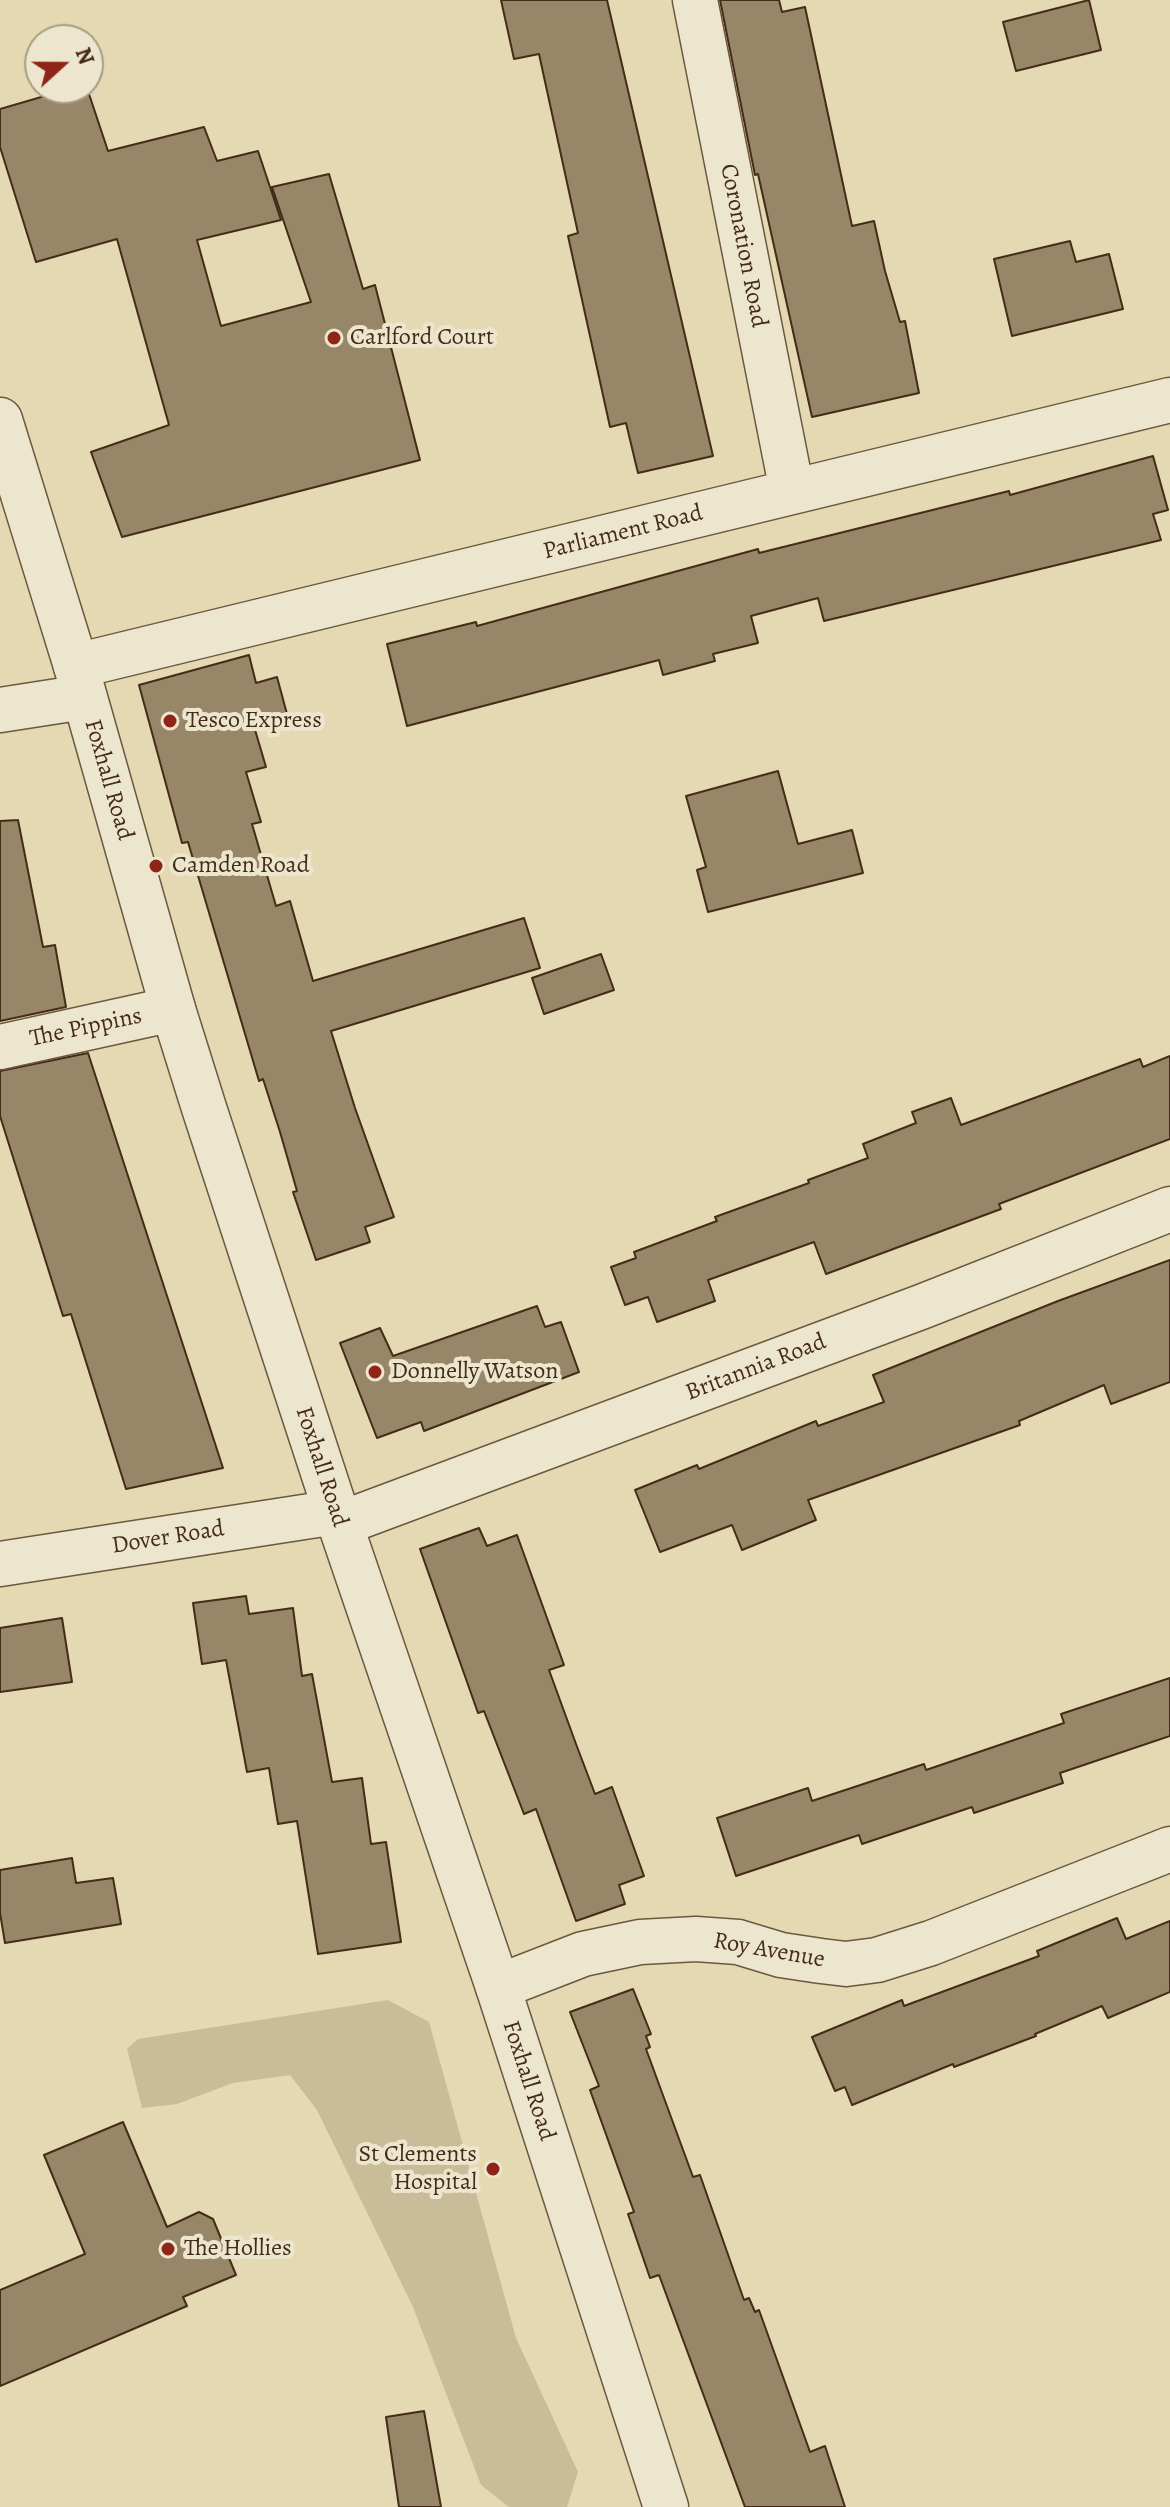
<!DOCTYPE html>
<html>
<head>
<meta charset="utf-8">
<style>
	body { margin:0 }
	#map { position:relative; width:1170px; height:2507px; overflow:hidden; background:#e4d9b3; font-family:Alegreya,serif }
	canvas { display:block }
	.north { position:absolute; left:24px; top:24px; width:80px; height:80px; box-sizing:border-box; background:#ede6ce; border:2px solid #aa9c85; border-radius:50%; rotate:69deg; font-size:22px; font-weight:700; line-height:32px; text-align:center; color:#452c18 }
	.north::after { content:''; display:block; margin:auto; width:28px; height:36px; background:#8f2418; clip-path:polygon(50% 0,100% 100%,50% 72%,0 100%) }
</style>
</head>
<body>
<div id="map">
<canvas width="1170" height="2507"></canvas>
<div class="north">N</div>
</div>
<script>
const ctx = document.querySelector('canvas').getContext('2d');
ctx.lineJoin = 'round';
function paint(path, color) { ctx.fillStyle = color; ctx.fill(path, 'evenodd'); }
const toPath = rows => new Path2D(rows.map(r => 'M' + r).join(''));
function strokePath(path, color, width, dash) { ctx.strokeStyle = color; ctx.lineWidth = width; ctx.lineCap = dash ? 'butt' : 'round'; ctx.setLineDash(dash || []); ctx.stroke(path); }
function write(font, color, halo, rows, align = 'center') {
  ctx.font = font + ' Alegreya,serif'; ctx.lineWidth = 8; ctx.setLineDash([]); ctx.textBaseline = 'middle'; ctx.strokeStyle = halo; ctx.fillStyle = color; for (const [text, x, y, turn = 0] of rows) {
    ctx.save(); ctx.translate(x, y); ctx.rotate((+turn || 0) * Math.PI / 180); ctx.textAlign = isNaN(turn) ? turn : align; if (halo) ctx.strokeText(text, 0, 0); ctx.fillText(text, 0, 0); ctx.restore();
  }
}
paint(toPath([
	[388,2000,429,2022,516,2338,578,2472,567,2507,509,2507,481,2485,413,2307,317,2110,290,2075,233,2083,177,2104,142,2108,127,2049,138,2039]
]), '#c9bc99');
const building = toPath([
	[501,0,607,0,713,456,638,473,626,423,610,427,568,236,578,233,539,54,514,59,501,0],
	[720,0,779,0,782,12,805,7,852,226,874,221,885,271,900,322,905,321,919,393,812,417,758,174,755,175,720,0],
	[1089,0,1101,50,1016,71,1003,22,1089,0],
	[72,88,87,88,108,151,204,127,217,161,258,151,281,220,197,240,221,326,311,302,272,187,329,174,363,289,375,285,420,460,122,537,91,452,169,425,117,239,36,262,0,147,0,109,72,88],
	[1070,241,1076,262,1109,254,1123,309,1012,336,994,259,1070,241],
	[1153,456,1168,510,1153,514,1161,540,824,621,818,598,751,616,758,643,713,654,715,661,663,675,659,660,407,726,387,644,476,622,477,626,758,549,759,553,1009,491,1010,495,1153,456],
	[249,655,256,683,277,677,287,714,253,723,266,767,246,772,261,822,252,824,276,906,290,901,313,981,524,918,540,968,331,1031,355,1108,394,1217,365,1227,370,1242,316,1260,293,1192,297,1191,280,1132,263,1079,259,1081,188,842,182,843,139,685,249,655],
	[778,771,798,844,852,830,863,873,708,912,697,870,706,867,686,796,778,771],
	[18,820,43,947,55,945,66,1007,0,1021,0,821,18,820],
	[601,954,614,990,544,1014,532,978,601,954],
	[88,1053,223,1468,126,1489,71,1314,63,1316,0,1116,0,1071,88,1053],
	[1170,1056,1170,1139,999,1204,1001,1209,826,1274,814,1242,708,1280,715,1301,657,1322,648,1297,625,1305,611,1267,636,1258,634,1252,717,1221,715,1217,809,1183,808,1180,868,1158,863,1144,916,1123,912,1112,951,1098,961,1125,1140,1059,1143,1067,1170,1056],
	[1170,1260,1170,1382,1111,1404,1104,1385,1019,1421,1020,1425,808,1500,816,1520,742,1550,732,1525,660,1552,635,1490,697,1465,699,1469,816,1421,818,1426,884,1402,873,1375,1058,1301,1170,1260],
	[537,1306,545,1327,561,1322,579,1372,424,1431,421,1422,377,1438,340,1343,380,1328,393,1356,537,1306],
	[479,1528,487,1546,517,1535,564,1665,549,1670,576,1744,595,1794,612,1787,644,1876,619,1885,625,1904,576,1921,536,1809,524,1814,484,1711,478,1713,420,1549,479,1528],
	[246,1596,249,1614,293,1608,302,1676,312,1674,332,1782,362,1778,371,1844,386,1842,401,1942,318,1954,297,1821,278,1824,269,1768,247,1772,226,1660,202,1664,193,1603,246,1596],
	[62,1618,72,1682,0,1692,0,1628,62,1618],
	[1170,1678,1170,1736,1060,1773,1063,1783,974,1813,972,1807,862,1844,859,1835,736,1876,717,1818,808,1788,812,1801,924,1764,926,1770,1064,1723,1061,1714,1170,1678],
	[72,1858,76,1883,113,1878,121,1924,5,1943,0,1913,0,1870,72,1858],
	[1117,1918,1126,1939,1170,1921,1170,1992,1108,2018,1102,2006,1035,2034,1036,2036,954,2067,953,2064,852,2105,845,2087,835,2091,812,2037,902,2000,904,2006,1039,1956,1037,1951,1117,1918],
	[633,1989,651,2034,646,2036,650,2047,646,2049,693,2177,700,2175,744,2300,749,2298,755,2312,759,2310,810,2452,825,2446,845,2507,745,2507,659,2275,650,2278,628,2214,634,2212,590,2090,599,2086,570,2012,633,1989],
	[123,2122,167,2227,199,2212,213,2219,236,2275,183,2297,187,2306,0,2386,0,2290,85,2254,44,2155,123,2122],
	[424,2411,441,2507,399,2507,386,2417,424,2411]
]);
paint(building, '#988669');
strokePath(building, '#452c18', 2);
const minor = toPath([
	[695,0,792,491],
	[76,666,1170,400],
	[0,710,84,697],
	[0,1047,173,1009],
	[340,1524,921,1307,1170,1209],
	[0,1564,336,1512],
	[498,1987,583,1954,640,1942,696,1939,738,1942,781,1955,821,1961,846,1964,877,1960,931,1943,1170,1849]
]);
const tertiary = toPath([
	[0,420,76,666,173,1009,204,1108,336,1512,498,1987,666,2507]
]);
strokePath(minor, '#6d573f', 47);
strokePath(tertiary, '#6d573f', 47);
strokePath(minor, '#ede6ce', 44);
strokePath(tertiary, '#ede6ce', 44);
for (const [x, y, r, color] of [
	[334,338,8,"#8f2418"],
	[170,721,8,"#8f2418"],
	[156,866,8,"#8f2418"],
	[375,1372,8,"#8f2418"],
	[493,2169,8,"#8f2418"],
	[168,2249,8,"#8f2418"]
]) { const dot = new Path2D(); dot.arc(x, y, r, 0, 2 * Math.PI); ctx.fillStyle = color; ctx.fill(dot); strokePath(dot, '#ede6ce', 3); }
write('24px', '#452c18', '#ede6ce', [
	["Coronation Road",743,246,79],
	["Parliament Road",623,533,-14],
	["Foxhall Road",108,780,74],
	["The Pippins",86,1028,-12],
	["Britannia Road",756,1368,-21],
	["Foxhall Road",321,1467,72],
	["Dover Road",168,1538,-9],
	["Roy Avenue",769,1951,10],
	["Foxhall Road",528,2081,72]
]);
write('24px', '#452c18', '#ede6ce', [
	["Carlford Court",350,338],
	["Tesco Express",186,721],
	["Camden Road",172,866],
	["Donnelly Watson",391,1372],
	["St Clements",477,2155,"right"],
	["Hospital",477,2183,"right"],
	["The Hollies",184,2249]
], 'left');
</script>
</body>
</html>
